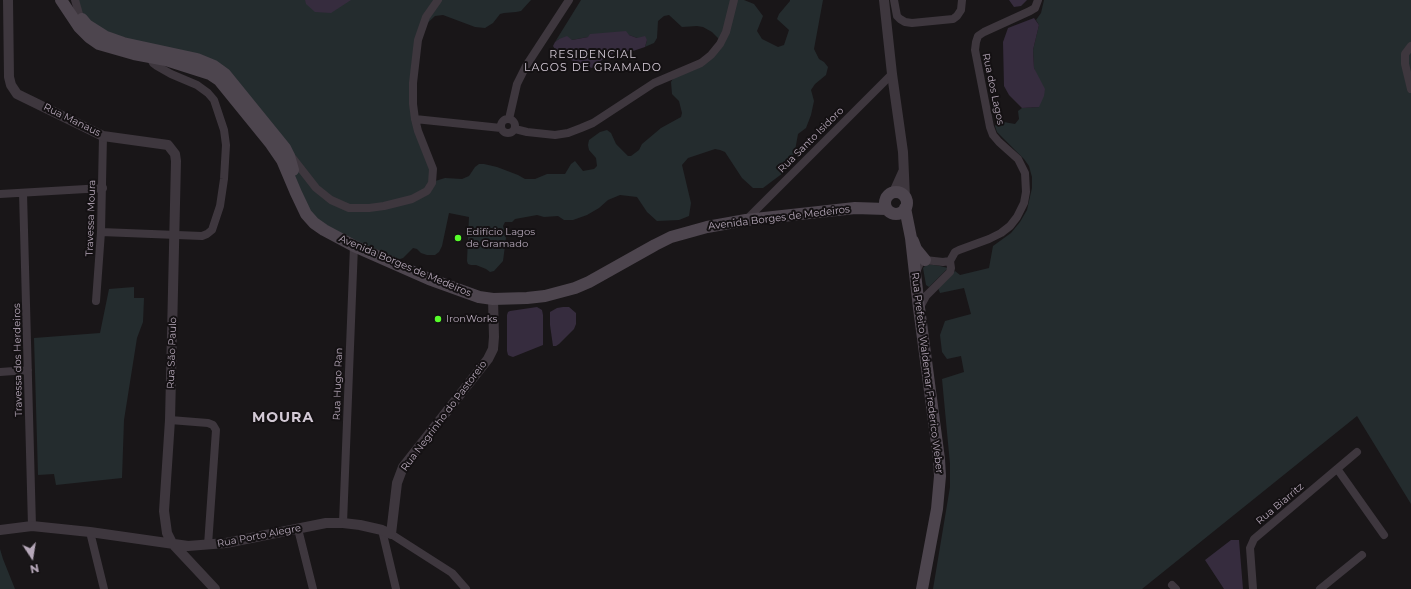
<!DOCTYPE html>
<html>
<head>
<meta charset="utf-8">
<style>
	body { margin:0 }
	#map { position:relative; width:1411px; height:589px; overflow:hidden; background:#191618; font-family:Montserrat,sans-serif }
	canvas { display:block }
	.north { position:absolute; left:12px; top:537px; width:40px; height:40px; -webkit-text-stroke:3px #141113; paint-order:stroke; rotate:168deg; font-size:11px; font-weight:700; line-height:16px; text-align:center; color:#b6a8b9 }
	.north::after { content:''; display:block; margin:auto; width:14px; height:18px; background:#b6a8b9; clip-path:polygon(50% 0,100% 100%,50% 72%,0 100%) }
</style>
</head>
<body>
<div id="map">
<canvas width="1411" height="589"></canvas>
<div class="north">N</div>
</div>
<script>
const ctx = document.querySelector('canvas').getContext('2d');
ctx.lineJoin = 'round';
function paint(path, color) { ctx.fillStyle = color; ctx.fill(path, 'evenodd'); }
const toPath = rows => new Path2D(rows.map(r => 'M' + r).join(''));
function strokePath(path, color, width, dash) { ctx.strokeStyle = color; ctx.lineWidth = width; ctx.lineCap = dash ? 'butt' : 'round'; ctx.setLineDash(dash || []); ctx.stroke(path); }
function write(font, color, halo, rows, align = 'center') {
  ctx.font = font + ' Montserrat,sans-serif'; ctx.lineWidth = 4; ctx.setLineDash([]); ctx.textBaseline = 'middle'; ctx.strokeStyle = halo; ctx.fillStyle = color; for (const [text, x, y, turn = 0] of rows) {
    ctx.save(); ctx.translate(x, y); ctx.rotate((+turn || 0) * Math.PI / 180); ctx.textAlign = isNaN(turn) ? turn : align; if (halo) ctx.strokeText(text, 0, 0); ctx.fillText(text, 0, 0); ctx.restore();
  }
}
paint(toPath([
	[75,0,531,0,521,11,516,12,504,13,500,14,493,23,485,28,475,27,443,15,435,16,421,29,413,104,432,165,432,182,445,178,462,179,469,176,475,167,479,164,484,164,497,167,518,175,525,179,535,179,547,174,565,174,571,164,575,161,583,171,594,169,597,166,596,158,589,150,588,145,589,140,600,132,607,130,611,133,616,144,628,156,631,156,639,150,642,144,661,128,681,117,682,113,679,101,672,94,671,82,675,75,689,69,720,44,718,38,712,32,703,27,697,26,682,27,669,15,664,16,658,21,657,38,654,43,647,46,645,47,647,40,637,38,629,35,588,37,572,40,559,39,555,42,581,0,744,0,754,4,763,16,757,31,762,39,778,47,784,45,789,30,777,19,779,14,790,1,790,0,823,0,814,49,819,59,824,62,828,67,826,75,815,84,811,90,814,101,811,115,806,128,798,134,794,156,783,173,763,188,753,188,742,178,725,152,720,150,715,149,688,158,682,165,691,203,689,216,679,220,657,221,647,212,637,197,620,195,608,200,599,208,587,215,573,220,564,220,558,216,544,217,537,215,515,219,512,222,505,222,503,226,506,238,503,261,494,271,490,272,486,269,476,265,471,265,468,264,467,261,469,217,449,213,442,246,439,252,435,255,427,255,421,253,417,249,413,248,403,258,397,260,324,230,296,193,225,74,149,48,87,25],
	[1044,0,1411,0,1411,504,1357,416,1142,589,933,589,950,487,950,464,942,379,964,372,961,356,947,359,942,352,940,335,945,321,971,314,964,288,940,293,938,288,955,271,960,275,989,268,993,246,1011,233,1020,222,1027,210,1032,188,1032,177,1029,166,1024,159,997,132,995,126,998,121,1015,124,1019,119,1018,111,1022,108,1039,107,1036,74,1034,68,1033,50,1039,25,1036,20,1041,13],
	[927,264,940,266,948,268,929,287,926,285,923,268],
	[134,287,134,298,144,298,143,322,137,338,124,420,122,478,56,485,54,474,38,475,34,338,100,333,109,289],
	[0,549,3,559,15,589,0,589]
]), '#242c2e');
paint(toPath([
	[305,0,351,0,331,13,315,12,306,4],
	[1009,0,1027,0,1021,6,1014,7],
	[1034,18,1039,25,1033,50,1034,68,1045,89,1044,96,1039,107,1022,108,1009,95,1004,86,1003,42,1008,28],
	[626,31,629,35,637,38,645,36,647,40,645,47,633,51,626,51,623,50,607,56,592,68,575,62,557,53,553,46,555,42,559,39,567,36,572,40,588,37,590,34],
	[537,307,542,310,543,315,543,345,513,357,510,356,508,355,507,351,507,315,508,312,510,311],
	[563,307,569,307,576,313,576,324,574,329,559,344,556,346,553,346,550,325,550,312,557,308],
	[1231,540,1239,540,1243,589,1224,589,1205,560]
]), '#362c3e');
strokePath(toPath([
	[75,0,79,14],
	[894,0,897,16,900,19,905,22,912,23,953,19,957,16,961,10,962,0],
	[1411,46,1405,54,1405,64,1411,89],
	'501 126a7 7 0 1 1 14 0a7 7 0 1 1-14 0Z',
	[415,119,501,128],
	[509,119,517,84,526,66,569,0],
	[515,129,527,132,555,135,568,133,581,128,593,123,654,83,701,63,711,55,720,44,726,32,734,0],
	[291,156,316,188,331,200,349,208,369,208,384,206,412,199,427,191,432,183,433,169,418,131,415,119,413,104,413,83,418,40,426,17,438,0],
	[23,193,32,526],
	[0,194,103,188],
	[746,220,892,74],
	[101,232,202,236,207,234,212,230,220,206,224,179,226,145,224,130,214,100,208,93,197,85,171,74,157,66,153,63,149,55],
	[950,261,955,252,959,250,989,239,1001,233,1010,226,1017,217,1024,203,1026,192,1025,173,1018,159,999,142,993,135,990,127,975,50,976,42,978,36,984,32,1030,11,1035,8,1038,0],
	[915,274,920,263,925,260,943,262,950,261,951,268,950,272,926,296,920,307],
	[96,301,101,232,103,136],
	[0,372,28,370],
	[170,420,208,423,213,425,216,430,208,545],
	[1338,470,1384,535],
	[343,523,354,246],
	[298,529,313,589],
	[382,530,396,589],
	[90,532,104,589],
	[391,534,452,573,466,589],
	[1172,585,1176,589],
	[1253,589,1250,548,1254,539,1357,452],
	[1320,589,1362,555]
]), '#3e373e', 8);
strokePath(toPath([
	[8,0,9,77,11,85,17,94,103,136,168,145,175,154,176,161,170,420,164,511,167,533,172,543,215,589],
	[884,0,892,74,903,152,905,198],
	[894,192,903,172],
	[0,530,32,526,90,532,188,546,226,543,326,523,343,523,360,525,382,530,391,534,397,483,403,467,488,359,493,349,494,337,493,299]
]), '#3e373e', 10);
strokePath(toPath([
	[61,0,79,27,89,37,99,44,134,54,166,60,210,74,219,80,271,144,282,160,296,193,306,214,314,223,324,230,354,246,429,279,479,297,493,299,527,298,545,296,575,288,589,282,655,245,671,237,707,227,746,220,855,208,886,209],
	[82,19,87,25,106,37,123,43,197,59,214,66,225,74,285,148,289,156,293,170],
	'885 203a11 11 0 1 1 22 0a11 11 0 1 1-22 0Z',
	[905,208,911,238,919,308,939,459,940,476,937,509,922,589],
	[913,241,916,249,925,260]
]), '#4d454e', 12);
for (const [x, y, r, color] of [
	[458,238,4,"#56fd2a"],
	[438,319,4,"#56fd2a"]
]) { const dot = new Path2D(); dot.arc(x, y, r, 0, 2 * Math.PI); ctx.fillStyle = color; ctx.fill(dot); strokePath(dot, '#141113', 1.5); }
write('10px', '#b6a8b9', '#141113', [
	["Rua dos Lagos",993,89,78],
	["Rua Manaus",72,120,26],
	["Rua Santo Isidoro",811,140,-45],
	["Travessa Moura",91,218,-88],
	["Avenida Borges de Medeiros",779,218,-7],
	["Avenida Borges de Medeiros",405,266,23],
	["Rua São Paulo",172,353,-88],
	["Travessa dos Herdeiros",18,360,-91],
	["Rua Prefeito Waldemar Frederico Weber",927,373,83],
	["Rua Hugo Ran",338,384,-88],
	["Rua Negrinho do Pastoreio",444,416,-53],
	["Rua Biarritz",1280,504,-40],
	["Rua Porto Alegre",259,536,-11]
]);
write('10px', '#b6a8b9', '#141113', [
	["Edifício Lagos",466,232],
	["de Gramado",466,244],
	["IronWorks",446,319]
], 'left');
ctx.letterSpacing = '1px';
write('11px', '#d3c9d5', '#141113', [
	["RESIDENCIAL",593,55],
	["LAGOS DE GRAMADO",593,68]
]);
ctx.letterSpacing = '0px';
ctx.letterSpacing = '1px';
write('bold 14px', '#d3c9d5', '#141113', [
	["MOURA",283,418]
]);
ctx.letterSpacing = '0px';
</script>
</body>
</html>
